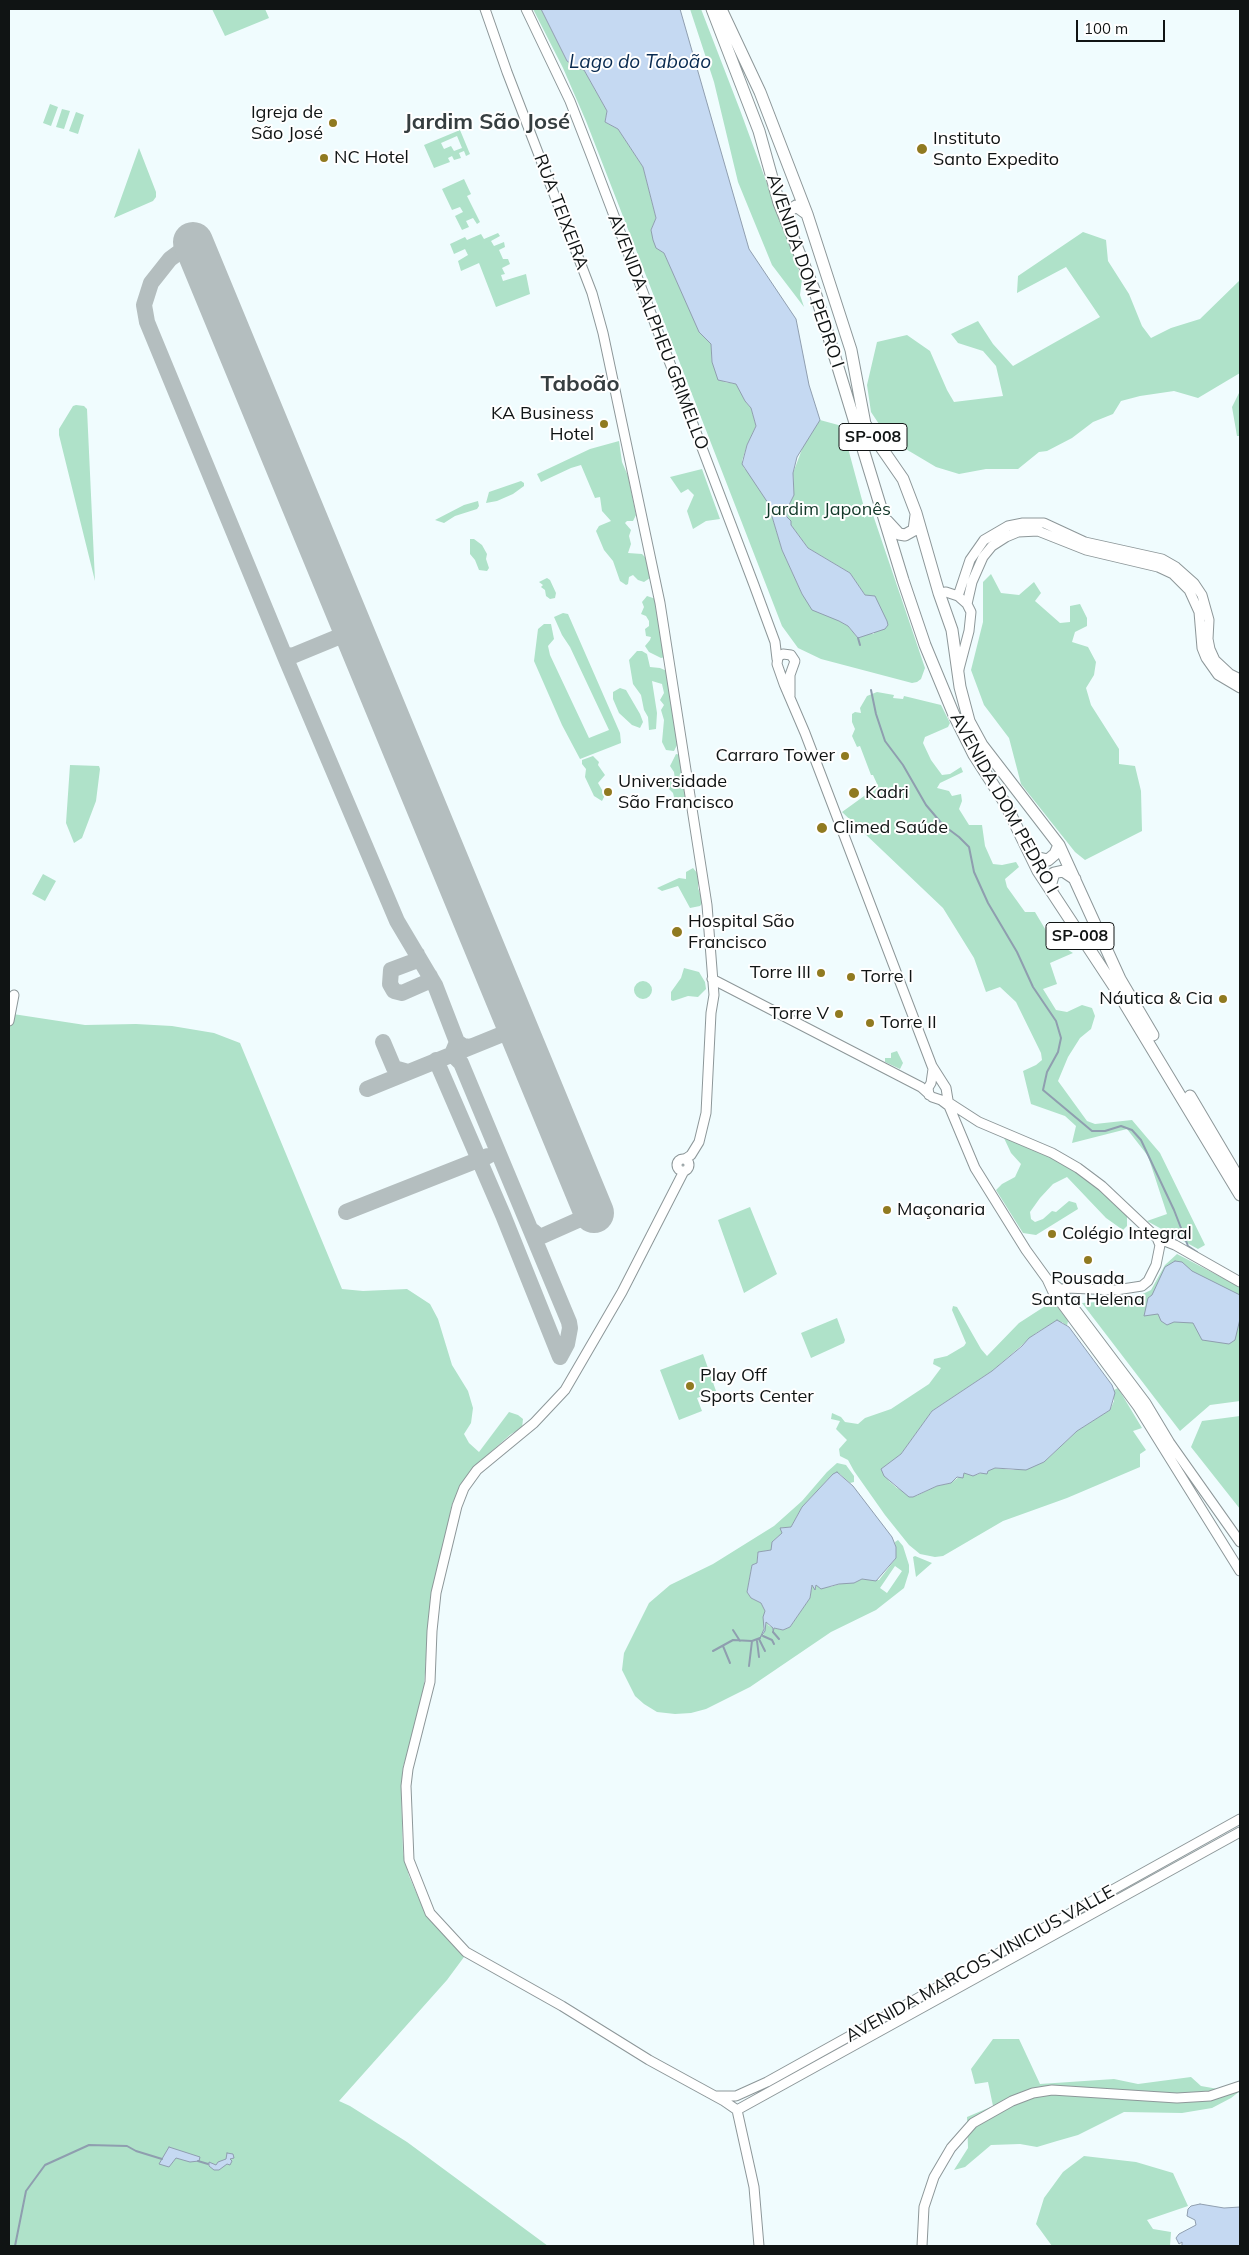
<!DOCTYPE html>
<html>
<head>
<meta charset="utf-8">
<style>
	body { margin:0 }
	#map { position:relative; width:1249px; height:2255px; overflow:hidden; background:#f0fcfe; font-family:Mulish,sans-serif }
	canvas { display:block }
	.frame { position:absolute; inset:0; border:10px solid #101414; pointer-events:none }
	.scale { position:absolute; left:1076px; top:20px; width:89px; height:22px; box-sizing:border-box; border:2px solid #101414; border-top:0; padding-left:6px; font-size:15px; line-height:18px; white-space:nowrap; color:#101414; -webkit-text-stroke:4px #fff; paint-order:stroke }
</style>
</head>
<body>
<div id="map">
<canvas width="1249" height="2255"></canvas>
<div class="frame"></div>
<div class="scale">100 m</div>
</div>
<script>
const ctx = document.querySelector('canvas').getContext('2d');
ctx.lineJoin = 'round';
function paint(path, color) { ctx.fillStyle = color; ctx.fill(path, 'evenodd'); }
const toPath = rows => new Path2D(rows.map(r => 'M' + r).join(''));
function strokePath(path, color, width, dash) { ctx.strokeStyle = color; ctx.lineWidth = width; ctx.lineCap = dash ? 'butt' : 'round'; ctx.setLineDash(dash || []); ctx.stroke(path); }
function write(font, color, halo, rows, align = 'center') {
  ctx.font = font + ' Mulish,sans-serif'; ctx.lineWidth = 4; ctx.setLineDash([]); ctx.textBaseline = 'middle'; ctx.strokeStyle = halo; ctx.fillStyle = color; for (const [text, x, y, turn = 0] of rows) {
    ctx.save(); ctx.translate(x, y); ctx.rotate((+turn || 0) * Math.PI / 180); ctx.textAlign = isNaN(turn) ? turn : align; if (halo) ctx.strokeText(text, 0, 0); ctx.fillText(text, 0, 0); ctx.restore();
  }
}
paint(toPath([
	[212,9,265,9,269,18,225,36],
	[533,9,541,9,567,61,577,68,584,70,607,111,605,122,618,129,643,167,656,218,651,230,660,249,664,253,699,331,711,344,712,362,724,382,737,384,745,401,751,408,756,426,747,445,742,461,744,468,749,473,768,503,782,550,802,594,827,614,848,626,858,638,865,634,874,634,870,597,865,595,850,573,808,548,791,525,786,512,794,495,793,473,804,444,820,420,842,426,865,511,864,518,872,512,925,668,921,679,917,682,912,683,821,659,798,648,782,626,586,121,563,68],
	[690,9,701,9,740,110,802,279,800,295,804,307,772,265,738,182,714,82],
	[50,104,58,107,51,126,43,123],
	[62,109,70,111,64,129,56,127],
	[76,112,84,115,78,134,69,131],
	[460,130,470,154,466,156,464,151,459,153,461,158,454,160,452,156,448,158,450,162,434,168,424,145],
	[457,136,462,148,454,151,451,146,444,149,441,143],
	[139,148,156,192,156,197,153,201,114,218],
	[464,179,471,194,467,196,480,222,477,224,473,218,466,221,469,227,462,230,455,216,463,212,460,207,452,210,442,189],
	[1083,232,1106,240,1108,261,1129,294,1142,326,1151,338,1171,328,1200,319,1240,280,1240,373,1198,398,1174,391,1140,396,1121,401,1113,414,1093,422,1072,438,1047,451,1039,452,1018,469,986,469,959,474,936,467,899,445,881,427,871,412,867,385,877,342,907,335,930,351,947,390,954,402,1003,396,996,366,983,351,958,343,951,334,978,321,993,344,1013,366,1100,317,1066,267,1017,293,1018,276],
	[498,233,500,236,491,241,494,246,504,242,505,247,499,250,503,259,508,259,510,264,502,268,505,274,501,275,503,281,526,274,530,294,496,307,479,263,461,271,458,261,468,255,465,249,454,254,450,244,465,237,467,240,481,234,484,239],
	[1240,391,1240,436,1237,436,1232,407],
	[76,405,84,406,87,409,95,581,59,435,59,429,73,406],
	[619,441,622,462,628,476,636,515,633,521,627,521,625,523,631,530,629,536,631,544,628,553,642,554,649,561,650,578,644,582,638,580,633,575,629,577,628,584,626,585,620,581,613,561,604,550,596,531,599,526,611,521,602,511,600,497,595,498,581,465,571,468,541,482,537,474,590,449],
	[702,469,720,519,706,521,693,529,687,511,694,495,688,489,681,493,670,477],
	[521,481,524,483,524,486,513,494,497,501,486,503,489,492],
	[478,501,479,506,477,509,455,516,444,523,435,520,464,505],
	[470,539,474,539,482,545,487,554,486,559,489,568,487,571,479,570,475,560,470,554],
	[991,574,1001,593,1019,595,1034,582,1041,593,1035,601,1060,623,1070,622,1070,606,1080,604,1087,618,1087,626,1075,632,1072,642,1088,647,1096,662,1094,675,1086,688,1091,705,1119,749,1119,764,1135,766,1141,791,1142,831,1085,860,1075,852,1021,784,1009,738,984,705,971,670,983,622,983,582],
	[547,578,550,580,556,593,555,598,550,599,546,596,545,590,541,587,543,585,539,582],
	[647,596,656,599,658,605,656,613,662,618,665,657,661,658,649,652,645,646,650,640,651,637,646,636,645,629,649,626,649,621,646,616,641,614,644,607,642,602],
	[563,613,568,614,620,733,621,743,580,759,562,725,534,661,538,629,544,624,551,624,554,639,548,646,550,655,589,738,609,730,570,647,562,635,554,617],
	[637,651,642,651,647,654,650,667,660,668,667,671,679,741,674,751,666,750,662,742,664,720,661,710,664,705,660,700,664,693,662,684,652,681,657,713,656,729,649,730,648,717,644,710,641,695,633,684,629,660],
	[620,688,626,690,640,714,643,722,640,728,632,725,619,713,613,699,613,692],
	[877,692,894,695,893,698,903,699,904,696,941,705,950,723,948,727,925,737,923,743,931,760,942,775,950,774,961,767,963,772,940,783,937,788,949,791,952,796,961,794,962,801,959,809,969,825,982,825,985,846,993,864,1002,865,1016,862,1019,867,1005,879,1007,887,1025,912,1035,912,1051,939,1073,953,1050,963,1057,984,1043,989,1056,1010,1067,1012,1082,1005,1092,1008,1095,1016,1091,1029,1080,1038,1068,1057,1058,1081,1087,1121,1095,1124,1132,1120,1160,1153,1205,1245,1198,1249,1147,1221,1167,1214,1148,1156,1127,1129,1072,1143,1076,1126,1065,1116,1031,1104,1023,1071,1036,1065,1042,1060,1041,1053,1016,1002,1000,987,986,992,974,958,943,908,842,812,878,786,873,775,871,775,860,746,857,747,852,736,855,729,852,722,852,714,855,712,861,713,860,708,867,696],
	[676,754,681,755,688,806,686,807,675,801,673,793,669,789,667,782,675,780,674,772,670,766],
	[593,756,599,762,598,765,605,775,598,783,605,795,602,801,594,796,585,777,586,769,582,764,582,760],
	[70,765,99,766,100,769,96,801,82,838,74,843,66,823],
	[693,868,698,874,698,888,703,902,700,906,690,908,678,886,662,891,657,888,679,878,686,879,686,872],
	[43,874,56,881,45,901,32,894],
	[684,968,699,972,705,982,706,989,698,997,688,996,673,1001,671,1000,671,992,681,978],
	'634 990a9 9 0 1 1 18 0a9 9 0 1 1-18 0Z',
	[9,1005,13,1014,85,1025,136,1024,172,1026,214,1033,240,1043,342,1289,363,1291,407,1289,430,1304,438,1319,452,1365,468,1391,473,1408,471,1423,464,1434,469,1443,479,1452,509,1412,518,1415,523,1419,522,1428,511,1434,476,1465,459,1491,452,1504,429,1618,423,1700,403,1767,401,1789,403,1853,409,1876,426,1915,464,1957,447,1980,339,2101,350,2106,407,2142,548,2246,9,2246],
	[897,1051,903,1063,900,1069,885,1062,885,1058,891,1058,891,1053],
	[1004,1138,1021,1142,1053,1157,1096,1184,1127,1216,1127,1226,1123,1230,1106,1218,1067,1177,1053,1184,1040,1198,1030,1212,1031,1219,1035,1222,1043,1219,1052,1211,1056,1212,1069,1201,1076,1203,1078,1209,1036,1235,1023,1233,996,1190,1002,1184,1015,1177,1021,1164,1011,1153],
	[750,1207,777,1274,744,1293,718,1220],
	[1177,1254,1240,1287,1240,1401,1210,1405,1180,1431,1082,1303,1130,1300,1151,1290,1165,1265],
	[1053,1301,1068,1321,1067,1326,1062,1322,1053,1323,1036,1333,992,1371,932,1411,901,1454,882,1469,889,1481,897,1488,916,1496,937,1486,951,1483,964,1473,976,1475,995,1468,1013,1470,1044,1462,1077,1431,1110,1410,1114,1401,1114,1390,1118,1388,1142,1428,1133,1431,1146,1450,1140,1454,1140,1467,1067,1498,1003,1521,943,1556,935,1557,920,1554,909,1545,885,1515,854,1471,848,1460,840,1456,839,1449,847,1440,836,1429,840,1421,831,1419,832,1413,841,1417,845,1422,858,1424,865,1418,891,1409,929,1384,941,1368,933,1364,934,1359,947,1356,964,1346,966,1343,952,1310,953,1306,957,1307,981,1349,987,1356,1019,1323],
	[837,1318,845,1340,844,1343,811,1358,801,1333],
	[703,1354,716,1391,697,1398,702,1411,679,1420,660,1370],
	[1240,1416,1240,1509,1191,1447,1202,1421],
	[837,1463,846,1465,854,1476,854,1482,850,1483,840,1474,833,1474,802,1507,791,1527,781,1528,782,1533,772,1542,772,1550,758,1552,757,1563,752,1565,747,1592,751,1598,761,1603,765,1611,763,1636,766,1622,769,1626,773,1627,773,1633,774,1628,783,1630,790,1627,810,1598,812,1585,815,1589,816,1585,830,1587,843,1583,854,1583,862,1579,879,1580,896,1558,895,1542,898,1540,903,1546,909,1565,909,1572,904,1588,876,1610,831,1632,750,1687,706,1709,691,1713,675,1714,657,1712,644,1704,635,1696,622,1670,624,1653,649,1603,670,1585,713,1564,774,1526,802,1501,827,1472],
	[895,1566,902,1571,887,1593,880,1588],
	[915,1556,932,1563,916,1577,913,1557],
	[993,2039,1019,2039,1040,2084,1114,2079,1138,2084,1191,2077,1201,2086,1218,2089,1240,2084,1240,2091,1231,2098,1212,2108,1182,2113,1124,2112,1078,2135,1057,2141,1037,2147,1020,2144,991,2145,965,2167,954,2170,968,2148,967,2117,993,2106,988,2082,975,2084,971,2069],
	[1084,2156,1136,2162,1173,2173,1188,2206,1147,2220,1153,2229,1171,2232,1170,2246,1052,2246,1036,2224,1044,2198,1063,2172]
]), '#afe2c9');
const water = toPath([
	[541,9,680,9,749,249,796,319,809,385,820,420,797,457,793,473,794,495,786,511,787,517,791,521,791,525,808,548,850,573,865,595,875,596,887,621,888,625,885,629,858,638,848,626,839,621,812,610,802,594,782,550,768,503,742,464,747,445,756,426,751,408,745,401,736,384,718,380,712,362,711,344,699,332,664,253,656,248,653,240,651,230,656,218,643,167,618,129,605,122,607,111,584,70,577,68,567,61,541,9],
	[1175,1261,1182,1262,1192,1271,1240,1295,1240,1319,1235,1340,1229,1344,1202,1340,1193,1323,1174,1322,1167,1325,1161,1321,1158,1314,1144,1316,1148,1298,1152,1295,1165,1267,1175,1261],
	[1057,1320,1069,1327,1112,1385,1115,1393,1110,1410,1077,1431,1044,1462,1026,1470,995,1468,988,1471,987,1474,980,1473,973,1476,964,1473,963,1478,957,1477,951,1483,937,1486,913,1497,909,1497,884,1476,881,1469,901,1454,932,1411,992,1371,1022,1346,1029,1338,1057,1320],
	[837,1472,853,1486,892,1537,896,1547,896,1558,876,1581,862,1579,854,1583,839,1584,821,1589,816,1585,815,1590,812,1585,810,1598,790,1627,783,1630,774,1628,773,1633,773,1628,766,1622,765,1631,760,1638,764,1629,763,1617,765,1611,761,1603,751,1598,747,1592,752,1565,757,1563,758,1552,771,1550,772,1542,782,1533,780,1528,791,1527,802,1507,833,1474,837,1472],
	[169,2147,200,2157,199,2161,190,2162,176,2158,169,2167,159,2164,169,2147],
	[227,2153,233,2154,234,2158,230,2159,232,2161,230,2165,227,2164,219,2170,214,2170,209,2166,209,2162,216,2165,218,2162,226,2159,227,2153],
	[1200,2204,1224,2208,1240,2207,1240,2246,1182,2246,1182,2242,1179,2244,1176,2238,1179,2234,1196,2225,1195,2220,1187,2216,1188,2209,1191,2206,1200,2204]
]);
paint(water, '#c5d9f2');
strokePath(water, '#8f9eaf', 1);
strokePath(toPath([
	[858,638,860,645],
	[871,690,876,714,885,741,903,765,926,805,943,825,959,837,969,847,974,872,988,903,1017,952,1033,987,1056,1021,1061,1038,1058,1052,1047,1072,1043,1090,1092,1131,1105,1131,1121,1126,1132,1130,1141,1140,1174,1210,1188,1246,1197,1252],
	[733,1630,740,1641],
	[773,1632,779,1639],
	[763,1636,772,1640,774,1644],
	[759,1639,765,1651],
	[757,1641,759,1657],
	[723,1646,730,1663],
	[713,1651,733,1640,752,1641,760,1638],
	[749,1666,752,1641],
	[198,2161,208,2164],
	[15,2246,26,2191,45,2165,89,2145,127,2146,136,2151,162,2159]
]), '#8f9eaf', 2);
strokePath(toPath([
	[193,242,170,259,151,283,144,305,147,322,286,659,397,921,435,985,457,1042,463,1046,470,1047],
	[284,654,292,656,343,635,351,625],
	[417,954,415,961,391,970,390,984,394,991,402,993,427,982,430,976],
	[383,1042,394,1068,408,1072],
	[457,1042,452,1054,461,1063,569,1322,570,1328,567,1344,560,1357],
	[436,1060,503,1215,560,1357],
	[367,1089,510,1031,515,1022],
	[346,1212,488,1156],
	[533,1231,540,1237,594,1213]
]), '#b4bebf', 16);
strokePath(toPath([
	[193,242,594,1213]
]), '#b4bebf', 40);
const minor = toPath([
	[485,9,507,72,592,293,603,333,660,603,707,905,714,995,711,1013,706,1113,699,1142,691,1155,685,1159],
	[526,9,570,101,591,155,754,585,775,642,777,659],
	[939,593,946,592,958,596,967,604,971,612,969,631,959,669],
	[958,596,970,560,984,540,1008,526,1023,523,1044,523,1085,542,1162,559,1176,567,1194,583,1202,595,1209,620,1208,639,1210,649,1215,660,1230,674,1240,679],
	[967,604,972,582,983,557,992,546,1006,537,1018,532,1038,531,1086,550,1158,567,1173,574,1189,590,1199,612,1202,648,1206,658,1218,675,1240,688],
	[790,696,790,675,795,661,791,655,783,654,778,657,777,664,784,684,805,733,932,1066,946,1088,949,1106,975,1168,1026,1250,1047,1279,1053,1292,1138,1407,1240,1571],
	[712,979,921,1087,932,1097,941,1100,949,1106],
	[9,1021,14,995],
	[929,1095,928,1088,931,1083,933,1069],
	[948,1102,979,1122,1052,1153,1078,1168,1102,1186,1157,1238,1175,1245,1240,1282],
	'677 1165a6 6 0 1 1 12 0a6 6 0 1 1-12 0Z',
	[684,1171,622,1292,565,1390,534,1423,477,1470,464,1488,457,1506,436,1593,432,1631,430,1682,408,1769,406,1786,409,1860,430,1913,466,1952,562,2006,649,2060,724,2101,737,2110,754,2187,759,2246],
	[1049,1280,1060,1289,1146,1403,1170,1443,1240,1542],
	[1056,1291,1066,1288,1116,1290,1142,1286,1148,1281,1156,1265,1160,1245,1157,1238],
	[716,2096,736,2096,767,2082,1240,1819],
	[737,2110,1240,1832],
	[922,2246,924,2207,934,2177,951,2148,973,2123,1012,2101,1033,2093,1052,2090,1177,2098,1210,2096,1240,2086]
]);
const major = toPath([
	[712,9,759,131,779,203,815,292,903,580,925,645,954,715,974,755,1005,803,1038,871,1117,991,1240,1195],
	[721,9,760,92,807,214,851,350,865,424,903,479,916,513,939,593,952,630,960,687,969,721,982,745,1059,845,1120,979,1153,1035],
	[786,220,789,211,796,206,807,214],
	[887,521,899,534,905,535,914,530,916,515],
	[1029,852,1039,858,1048,860,1055,854,1059,845],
	[1052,890,1051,883,1054,873,1063,871,1075,879],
	[1190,1096,1239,1179]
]);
strokePath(minor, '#8d9799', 11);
strokePath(major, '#8d9799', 13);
strokePath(minor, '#fff', 9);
strokePath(major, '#fff', 11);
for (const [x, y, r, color] of [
	[333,123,5,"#907a20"],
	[922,149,6,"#907a20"],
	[324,158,5,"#907a20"],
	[604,424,5,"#907a20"],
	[845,756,5,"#907a20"],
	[608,792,5,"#907a20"],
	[854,793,6,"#907a20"],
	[822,828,6,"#907a20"],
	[677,932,6,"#907a20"],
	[821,973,5,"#907a20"],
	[851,977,5,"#907a20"],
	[1223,999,5,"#907a20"],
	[839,1014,5,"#907a20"],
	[870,1023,5,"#907a20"],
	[887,1210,5,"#907a20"],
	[1052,1234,5,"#907a20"],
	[1088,1260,5,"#907a20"],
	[690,1386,5,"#907a20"]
]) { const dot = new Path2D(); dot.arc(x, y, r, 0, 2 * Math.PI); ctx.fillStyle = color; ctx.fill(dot); strokePath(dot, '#fff', 2); }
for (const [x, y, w] of [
	[873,437,68],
	[1080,936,68]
]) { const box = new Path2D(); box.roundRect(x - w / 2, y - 13.5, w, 27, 4); ctx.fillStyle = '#fff'; ctx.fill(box); strokePath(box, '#101414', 1); }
write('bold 16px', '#101414', null, [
	["SP-008",873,437],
	["SP-008",1080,936]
]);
write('18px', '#101414', '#fff', [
	["Igreja de",323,113,"right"],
	["São José",323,134,"right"],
	["Instituto",933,139],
	["Santo Expedito",933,160],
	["NC Hotel",334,158],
	["KA Business",594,414,"right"],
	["Hotel",594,435,"right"],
	["Carraro Tower",835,756,"right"],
	["Universidade",618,782],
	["São Francisco",618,803],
	["Kadri",865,793],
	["Climed Saúde",833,828],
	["Hospital São",688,922],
	["Francisco",688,943],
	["Torre III",811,973,"right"],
	["Torre I",861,977],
	["Náutica & Cia",1213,999,"right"],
	["Torre V",829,1014,"right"],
	["Torre II",880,1023],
	["Maçonaria",897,1210],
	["Colégio Integral",1062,1234],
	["Pousada",1088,1279,"center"],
	["Santa Helena",1088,1300,"center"],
	["Play Off",700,1376],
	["Sports Center",700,1397]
], 'left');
write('18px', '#101414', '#fff', [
	["RUA TEIXEIRA",561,212,69],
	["AVENIDA DOM PEDRO I",805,271,71],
	["AVENIDA ALPHEU GRIMELLO",658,332,69],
	["AVENIDA DOM PEDRO I",1004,803,61],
	["AVENIDA MARCOS VINICIUS VALLE",980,1964,-29]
]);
write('18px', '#123929', '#fff', [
	["Jardim Japonês",828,510]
]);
write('italic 19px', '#082a50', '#fff', [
	["Lago do Taboão",640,62]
]);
write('bold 22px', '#363e40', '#fff', [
	["Jardim São José",487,122],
	["Taboão",580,384]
]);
</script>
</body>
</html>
